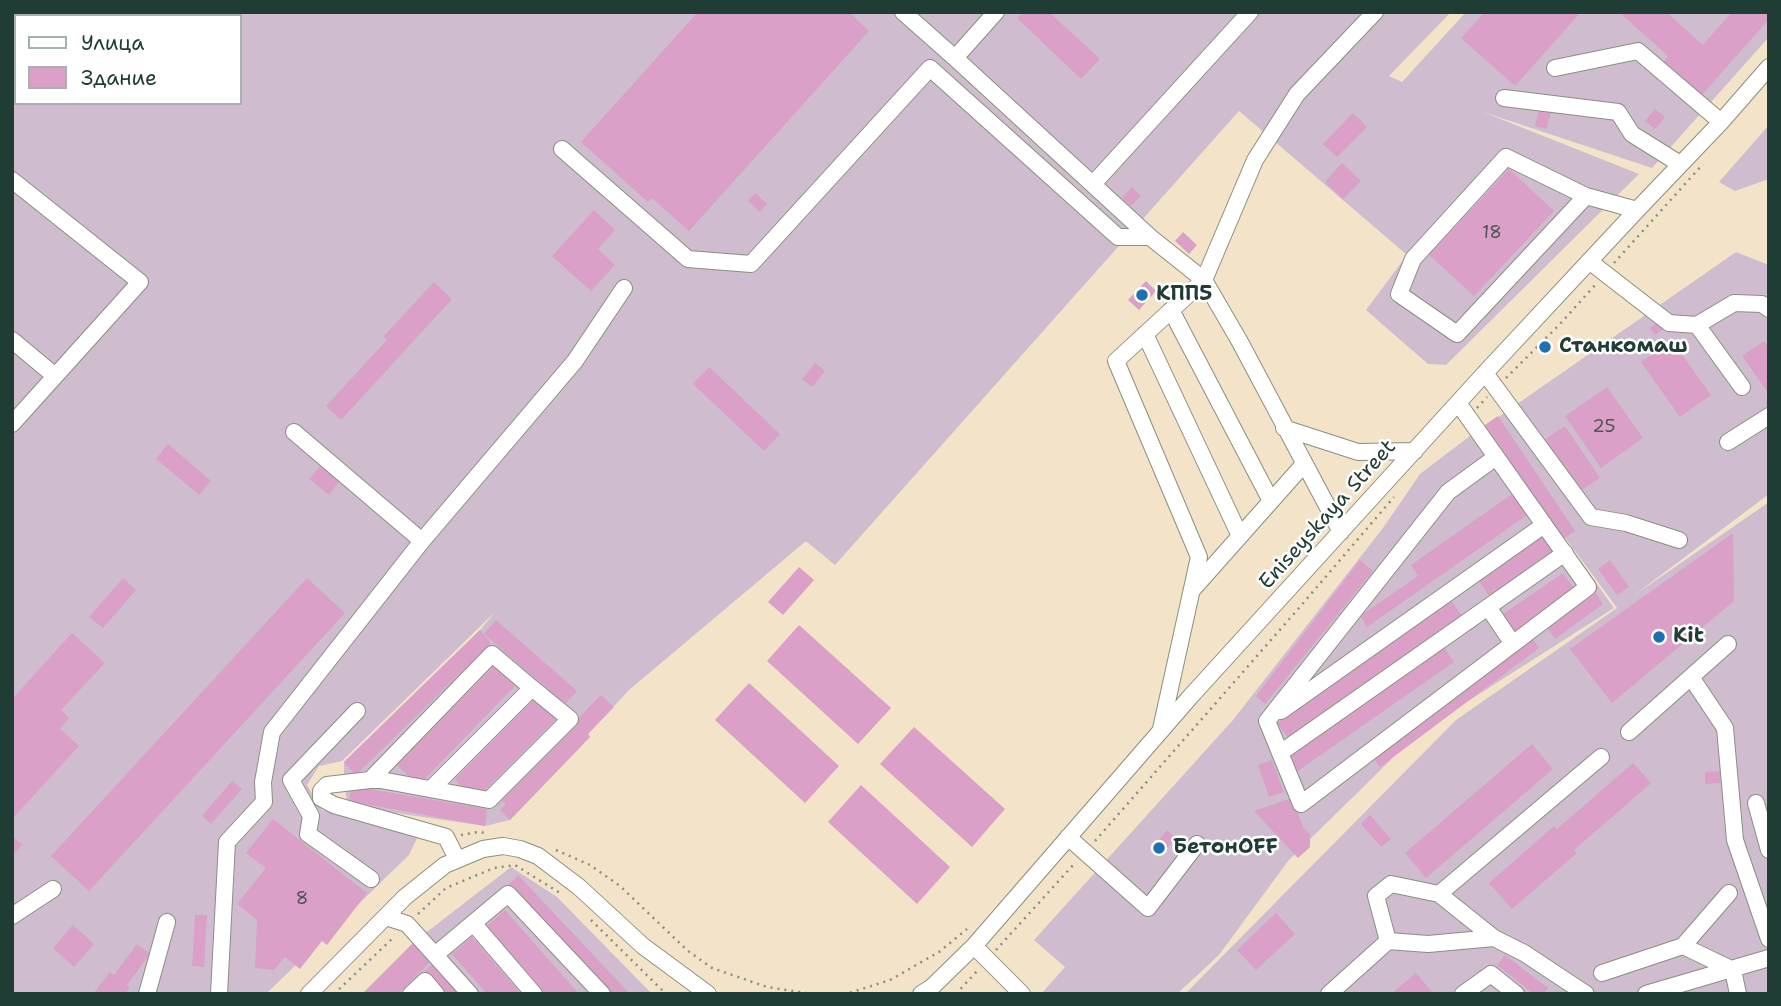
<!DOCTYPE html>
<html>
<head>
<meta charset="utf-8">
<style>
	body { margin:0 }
	#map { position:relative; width:1781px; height:1006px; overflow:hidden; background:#f3e3c8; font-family:"Shantell Sans",sans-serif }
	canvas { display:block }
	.frame { position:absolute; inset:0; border:14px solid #1f3d34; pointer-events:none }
	.legend { position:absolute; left:14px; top:14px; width:228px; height:91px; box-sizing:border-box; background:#fff; border:2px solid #a5b1ae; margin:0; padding:9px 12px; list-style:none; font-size:21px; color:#1f3d34 }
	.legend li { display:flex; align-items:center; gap:14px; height:35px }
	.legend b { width:35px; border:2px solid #a5b1ae }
</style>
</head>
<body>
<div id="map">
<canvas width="1781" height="1006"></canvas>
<div class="frame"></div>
<ul class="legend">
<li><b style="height:9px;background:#fff"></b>Улица</li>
<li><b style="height:19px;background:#daa0c7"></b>Здание</li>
</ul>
</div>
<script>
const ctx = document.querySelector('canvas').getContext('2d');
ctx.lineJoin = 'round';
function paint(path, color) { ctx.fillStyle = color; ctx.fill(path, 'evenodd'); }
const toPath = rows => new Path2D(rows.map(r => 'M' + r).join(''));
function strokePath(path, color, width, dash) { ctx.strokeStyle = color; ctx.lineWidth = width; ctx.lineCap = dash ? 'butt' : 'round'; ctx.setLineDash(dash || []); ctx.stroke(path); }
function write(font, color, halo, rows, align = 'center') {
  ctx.font = font + ' "Shantell Sans",sans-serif'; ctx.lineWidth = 5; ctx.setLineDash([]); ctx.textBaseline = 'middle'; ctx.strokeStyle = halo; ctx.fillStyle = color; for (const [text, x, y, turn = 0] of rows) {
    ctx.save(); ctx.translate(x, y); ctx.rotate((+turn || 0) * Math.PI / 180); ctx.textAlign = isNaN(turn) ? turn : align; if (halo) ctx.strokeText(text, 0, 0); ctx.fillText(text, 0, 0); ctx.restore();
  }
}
paint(toPath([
	[12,12,1451,12,1389,76,1402,82,1466,12,1769,12,1769,37,1652,168,1483,112,1639,174,1446,365,1428,364,1366,310,1407,255,1239,111,835,565,806,541,629,690,588,734,590,737,510,820,485,826,348,806,344,782,344,762,480,630,495,612,342,761,319,766,307,785,322,810,420,832,409,855,266,994,12,994],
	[16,16,240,16,240,103,16,103],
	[1769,125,1769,179,1735,191,1719,182],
	[1736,252,1769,265,1769,494,1633,596,1769,502,1769,994,1185,994,1456,720,1617,608,1494,441,1614,608,1418,733,1288,861,1219,955,1177,994,1041,994,1065,967,1034,940,1233,720,1383,528,1420,474,1483,426,1484,427],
	[511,867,557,897,652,994,365,994,414,942]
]), '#cfbdcf');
paint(toPath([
	[698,12,849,12,869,31,689,231,652,198,648,202,581,142],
	[1023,12,1049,12,1100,59,1081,79,1017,18],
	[1485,12,1581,12,1515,86,1461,38],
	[1619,12,1666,12,1703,45,1732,12,1765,12,1769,15,1769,19,1701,96,1663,62,1668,56],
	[1539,109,1551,113,1546,129,1535,126],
	[1655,109,1665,117,1655,129,1645,121],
	[1353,113,1367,127,1337,157,1323,144],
	[1342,163,1361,181,1343,199,1325,182],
	[1509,169,1554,211,1474,296,1429,255],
	[1132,187,1141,196,1131,206,1122,198],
	[755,193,767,204,760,212,748,201],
	[594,210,615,230,598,249,615,265,591,291,552,256],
	[1183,232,1197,245,1189,254,1175,241],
	[1146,281,1156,291,1139,310,1128,300],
	[434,282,452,299,341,420,326,406,387,340,383,337],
	[1658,322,1663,329,1655,335,1650,328],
	[1672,341,1711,395,1680,417,1641,362],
	[1764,341,1769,348,1769,394,1742,356],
	[815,363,825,371,812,387,802,379],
	[709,367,780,434,764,451,693,384],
	[1607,387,1643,438,1601,468,1565,416],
	[1498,416,1575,531,1562,540,1485,425],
	[1565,426,1600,478,1580,491,1545,439],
	[168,444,211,481,199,495,156,459],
	[320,466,339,482,329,495,309,479],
	[1515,492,1530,513,1367,627,1360,616,1418,576,1411,565],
	[1547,530,1561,551,1491,599,1477,578],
	[1733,533,1734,601,1612,703,1570,649],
	[1360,560,1373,571,1265,704,1256,696],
	[1610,560,1629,587,1617,595,1598,569],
	[799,567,814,580,783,615,768,602],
	[1563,573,1576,591,1516,633,1503,614],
	[123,578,136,590,103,628,89,617],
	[307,578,345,613,89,891,51,856],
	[1596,593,1603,604,1555,639,1547,628],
	[1450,599,1464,619,1291,742,1277,723],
	[496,620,577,691,565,704,484,634],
	[799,625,891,708,858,744,767,661],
	[480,630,491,643,356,775,344,762],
	[72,633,105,663,61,710,69,718,60,729,79,746,12,819,12,699],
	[1532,638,1539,648,1380,767,1372,756],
	[1442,645,1454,662,1295,773,1283,756],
	[494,666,515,686,418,786,397,765],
	[749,683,839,766,805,803,715,720],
	[601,695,614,707,588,734,590,737,510,820,500,810,506,804,500,799],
	[535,698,556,719,485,790,464,790,455,779],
	[914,727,1005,809,972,847,880,764],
	[1532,744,1553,769,1426,878,1405,853],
	[1272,760,1284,792,1269,797,1258,765],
	[1633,763,1651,783,1574,850,1577,853,1512,909,1489,883,1554,826,1557,829],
	[1720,771,1720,783,1705,784,1705,772],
	[232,781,242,789,211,824,202,816],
	[861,785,950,867,917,904,828,822],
	[352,786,487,809,485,826,349,801],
	[1292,798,1304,829,1310,834,1310,847,1298,858,1254,811],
	[1370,815,1391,839,1381,847,1361,824],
	[273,819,367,893,327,945,322,941,300,969,285,957,274,970,255,968,257,920,237,904,266,868,246,853],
	[1167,830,1176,838,1160,857,1151,850],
	[12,836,22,845,12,856],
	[518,875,630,994,611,994,508,885],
	[505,910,579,994,545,994,486,927],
	[1276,913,1295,934,1256,970,1237,950],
	[195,915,207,915,204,967,192,966],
	[73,925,94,944,74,967,53,948],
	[472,937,521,994,487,994,452,954],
	[413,943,431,961,398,994,362,994],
	[137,944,150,954,127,985,130,987,125,994,93,994,110,972,114,975],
	[1505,955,1548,988,1544,994,1534,994,1497,965],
	[434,963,461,994,444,994,424,971],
	[1416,973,1434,994,1391,994]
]), '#daa0c7');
const minor = toPath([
	[903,12,955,58,1150,237,1204,280,1240,342,1341,532],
	[955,58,996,12],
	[1555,68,1638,51,1721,122],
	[1504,98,1618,112,1632,134,1680,164],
	[562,149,688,259,751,264,930,68,1118,237,1150,237],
	[12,180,140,282,12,424],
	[1093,184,1250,12],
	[1586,196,1506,157,1413,259,1399,294,1457,334,1586,196,1637,210],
	[1589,261,1669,323,1697,325,1734,303,1762,304,1769,309],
	[1171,310,1271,501],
	[1697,325,1742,387],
	[1145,334,1240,536],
	[12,340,55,376],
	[1485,373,1591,517,1626,523,1679,540],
	[1458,403,1468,417,1588,587,1301,804,1267,721,1448,492,1496,457],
	[1284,428,1358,452,1415,451],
	[294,432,422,541],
	[1728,442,1769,416],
	[1193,589,1304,464],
	[1488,607,1513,644],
	[1691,677,1725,728,1735,840,1769,939],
	[357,711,291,780,311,816,308,834,371,879],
	[1281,711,1544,525],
	[1161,729,1199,557,1116,361,1204,280,1255,160,1297,94,1375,12],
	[1629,732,1728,644],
	[1280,753,1565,553],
	[370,780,381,780,489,800,570,719,532,688],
	[431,789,532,688,492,654,370,780,327,785,321,791,321,798,334,805,446,837,457,859],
	[1756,803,1769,850],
	[1068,837,1148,908,1197,844],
	[1439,894,1601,757],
	[12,916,53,889],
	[386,917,407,924,470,994],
	[473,923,534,994],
	[1388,941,1428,944,1494,938],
	[974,946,1022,994],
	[1683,946,1729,893],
	[435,955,508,894,602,994],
	[1602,973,1683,946,1733,970,1738,994],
	[147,994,167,922],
	[219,994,227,842,264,802,263,782,272,732,422,541,575,361,624,288],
	[309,994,405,897,445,865,483,849,503,846,520,849,538,856,579,887,643,946,708,994],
	[411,994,425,981,436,994],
	[921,994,932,987,974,946,1191,696,1485,373,1637,210,1721,122,1769,67],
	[1329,994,1388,941,1376,896,1391,884,1439,894,1494,938,1524,953,1586,994],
	[1463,994,1491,974,1516,994],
	[1646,994,1769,958]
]);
strokePath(minor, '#89907e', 18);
strokePath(toPath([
	[1614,263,1703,164],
	[1506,378,1560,324,1596,284],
	[1477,408,1487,397],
	[1289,565,1322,523],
	[461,835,478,832,485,833],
	[1095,841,1299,608,1394,497],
	[556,850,590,865,620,886,688,951,712,968,767,987,812,994],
	[418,914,446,888,494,868,515,865,560,893],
	[591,920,666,994],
	[996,950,1074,864],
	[334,994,395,936],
	[822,994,849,993,890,980,939,952,967,929],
	[956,994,978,970]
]), '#89907e', 2.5, [2, 5]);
strokePath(minor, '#fff', 16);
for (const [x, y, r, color] of [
	[1142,295,7,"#1f6fb2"],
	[1545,347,7,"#1f6fb2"],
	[1659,637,7,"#1f6fb2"],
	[1159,848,7,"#1f6fb2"]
]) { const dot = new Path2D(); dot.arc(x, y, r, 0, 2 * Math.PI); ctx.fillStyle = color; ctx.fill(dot); strokePath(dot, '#fff', 2.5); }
write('18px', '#4e5659', null, [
	["18",1492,233],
	["25",1604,427],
	["8",302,899]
]);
write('bold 21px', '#1f3d34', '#fff', [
	["КПП5",1156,295],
	["Станкомаш",1559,347],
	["Kit",1673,637],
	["БетонOFF",1173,848]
], 'left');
write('21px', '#1f3d34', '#fff', [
	["Eniseyskaya Street",1328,515,-48]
]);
</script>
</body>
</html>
